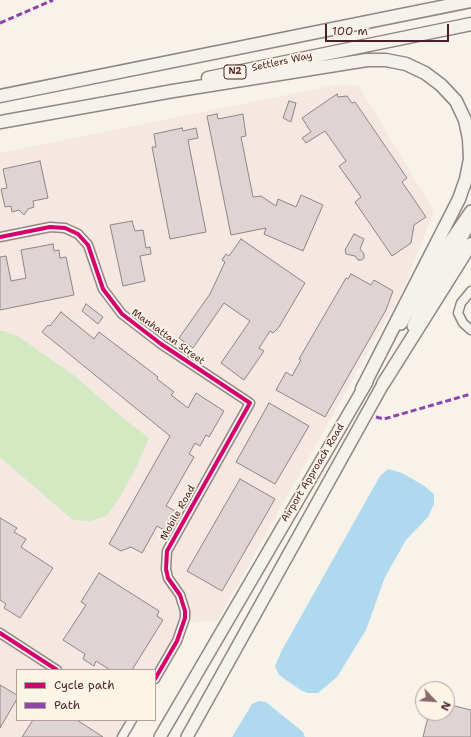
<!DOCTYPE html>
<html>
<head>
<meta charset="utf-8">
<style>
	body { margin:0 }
	#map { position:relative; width:471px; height:737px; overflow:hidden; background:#f7f3ea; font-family:"Shantell Sans",sans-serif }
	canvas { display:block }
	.legend { position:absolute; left:16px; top:669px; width:140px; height:52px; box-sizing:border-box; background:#fcf5e5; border:1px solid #b59f9b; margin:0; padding:5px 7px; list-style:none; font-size:12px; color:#4a1f2b }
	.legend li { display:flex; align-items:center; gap:8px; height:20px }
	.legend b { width:20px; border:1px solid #b59f9b }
	.north { position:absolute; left:415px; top:681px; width:40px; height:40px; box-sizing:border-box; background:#fcf5e5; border:1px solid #b59f9b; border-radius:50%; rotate:115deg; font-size:11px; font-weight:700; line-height:16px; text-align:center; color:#4a1f2b }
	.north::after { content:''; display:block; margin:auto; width:14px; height:18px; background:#87696e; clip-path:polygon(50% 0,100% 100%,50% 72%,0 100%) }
	.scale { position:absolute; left:325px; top:24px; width:124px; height:18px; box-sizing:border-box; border:2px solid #4a1f2b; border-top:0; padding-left:5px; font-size:12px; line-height:14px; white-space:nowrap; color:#4a1f2b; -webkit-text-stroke:3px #fcf5e5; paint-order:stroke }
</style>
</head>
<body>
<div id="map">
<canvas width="471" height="737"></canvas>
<ul class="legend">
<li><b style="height:5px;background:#d6006c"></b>Cycle path</li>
<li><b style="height:5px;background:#8e44ad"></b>Path</li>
</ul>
<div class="north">N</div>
<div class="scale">100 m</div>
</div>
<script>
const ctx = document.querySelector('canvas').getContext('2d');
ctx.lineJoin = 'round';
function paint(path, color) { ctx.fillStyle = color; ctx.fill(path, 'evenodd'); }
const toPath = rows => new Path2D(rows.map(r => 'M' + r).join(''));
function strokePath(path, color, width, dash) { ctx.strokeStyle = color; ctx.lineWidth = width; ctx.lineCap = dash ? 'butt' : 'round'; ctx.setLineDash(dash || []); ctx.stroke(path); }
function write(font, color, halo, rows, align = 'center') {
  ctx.font = font + ' "Shantell Sans",sans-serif'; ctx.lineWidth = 3.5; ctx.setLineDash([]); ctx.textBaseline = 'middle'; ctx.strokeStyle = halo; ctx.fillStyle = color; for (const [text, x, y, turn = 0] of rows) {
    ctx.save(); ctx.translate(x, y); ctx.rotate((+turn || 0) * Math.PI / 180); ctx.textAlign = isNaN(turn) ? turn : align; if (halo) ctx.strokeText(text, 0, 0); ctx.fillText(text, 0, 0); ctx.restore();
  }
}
paint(toPath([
	[336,85,359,86,434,211,404,288,218,620,184,624,155,677,155,670,17,670,17,720,130,720,120,737,0,737,0,153]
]), '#f5e7e1');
paint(toPath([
	[0,331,4,331,19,337,76,377,124,419,149,438,134,472,117,502,106,516,90,521,73,520,0,457]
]), '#d2e9c1');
paint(toPath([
	[388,469,402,473,423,485,434,494,434,504,428,517,406,540,385,577,366,630,337,677,318,693,308,693,302,691,279,675,275,666,282,650,380,476],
	[259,701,266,702,303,732,305,737,232,737,252,704]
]), '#aed9ee');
const building = toPath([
	[337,94,338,97,347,96,352,103,355,102,407,178,402,182,426,217,414,225,411,243,392,256,355,202,361,197,339,166,346,161,325,131,306,143,302,138,311,132,302,118,337,94],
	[289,101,296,103,291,122,283,118,289,101],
	[217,114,218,119,243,114,246,136,241,137,253,197,261,196,276,206,278,199,296,207,301,195,323,205,303,251,264,234,266,228,231,235,207,116,217,114],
	[182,128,183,131,196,128,198,138,188,140,206,232,170,239,152,147,156,147,154,134,182,128],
	[40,161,48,198,33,201,34,207,28,209,24,215,19,210,12,212,11,206,5,207,1,189,7,188,3,169,40,161],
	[132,221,135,231,143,230,146,248,150,247,151,254,140,256,145,281,123,286,110,225,132,221],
	[354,234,364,239,360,249,364,254,364,258,362,260,358,260,355,256,346,254,345,250,354,234],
	[241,239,305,283,279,327,273,333,270,331,259,348,264,351,244,380,221,363,250,321,224,303,193,348,179,338,210,294,225,262,222,260,226,254,229,256,241,239],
	[53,244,54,251,59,250,60,258,66,257,74,295,0,310,0,257,6,256,11,281,26,278,21,250,53,244],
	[351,274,371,285,374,280,393,291,386,310,325,417,276,390,286,372,292,376,301,360,299,359,346,278,348,279,351,274],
	[86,304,103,317,98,324,82,311,86,304],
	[61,312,94,339,99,332,158,377,157,379,174,392,171,395,188,408,196,393,224,411,209,437,206,435,200,446,195,443,189,454,194,457,166,506,177,512,166,531,157,526,142,553,131,547,121,551,109,544,170,436,42,332,48,325,50,326,61,312],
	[269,403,309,426,275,484,236,462,269,403],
	[240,479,275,499,222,591,187,571,240,479],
	[0,518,17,528,14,532,26,539,21,547,53,568,20,618,4,608,6,604,0,600,0,518],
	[99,573,159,611,157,616,163,620,132,670,110,670,96,661,94,666,83,659,85,654,63,640,86,605,81,602,99,573],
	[0,685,17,695,17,699,0,728,0,685],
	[447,704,471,710,471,737,423,737,429,713,447,713,447,704],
	[33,720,77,720,103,737,22,737,33,720]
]);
paint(building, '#dfd4d4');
strokePath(building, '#908684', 1);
const minor = toPath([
	[0,237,50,227,65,228,78,234,88,245,103,289,122,314,161,344,250,403,167,551,166,569,168,578,180,595,185,611,185,618,177,641,155,679],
	[471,291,461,303,458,313,463,323,471,330],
	[0,633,57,670],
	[122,737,132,720]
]);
const major = toPath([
	[401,324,449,243,471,211],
	[413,326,471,221],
	[160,737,367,382],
	[187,737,387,377]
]);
const highway = toPath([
	[208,78,471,24],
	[0,96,471,1],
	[0,122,173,91,367,60,386,60,406,64,425,73,441,85,456,101,465,120,469,139,470,159,466,179,459,199,362,389],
	[383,384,471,244]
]);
strokePath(minor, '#908684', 11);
strokePath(major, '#908684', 14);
strokePath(highway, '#908684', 15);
strokePath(minor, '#f5f2ec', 8);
strokePath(major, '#f5f2ec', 11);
strokePath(highway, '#f5f2ec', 12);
strokePath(toPath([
	[0,23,53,0],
	[376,417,384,419,471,394]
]), '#8e44ad', 3, [6, 3]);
strokePath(toPath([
	[0,237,50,227,65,228,78,234,88,245,103,289,122,314,161,344,250,403,167,551,166,569,168,578,180,595,185,611,185,618,177,641,155,679],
	[0,633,57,670]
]), '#d6006c', 4);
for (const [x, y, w] of [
	[235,72,22]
]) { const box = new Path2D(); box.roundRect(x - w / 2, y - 7, w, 14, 3); ctx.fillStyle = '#fcf5e5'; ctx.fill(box); strokePath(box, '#4a1f2b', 1); }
write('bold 9px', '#4a1f2b', null, [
	["N2",235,72]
]);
write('10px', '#4a1f2b', '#fcf5e5', [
	["Settlers Way",282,62,-12],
	["Manhattan Street",168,337,36],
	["Airport Approach Road",313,473,-59],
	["Mobile Road",178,513,-61]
]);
</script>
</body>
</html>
